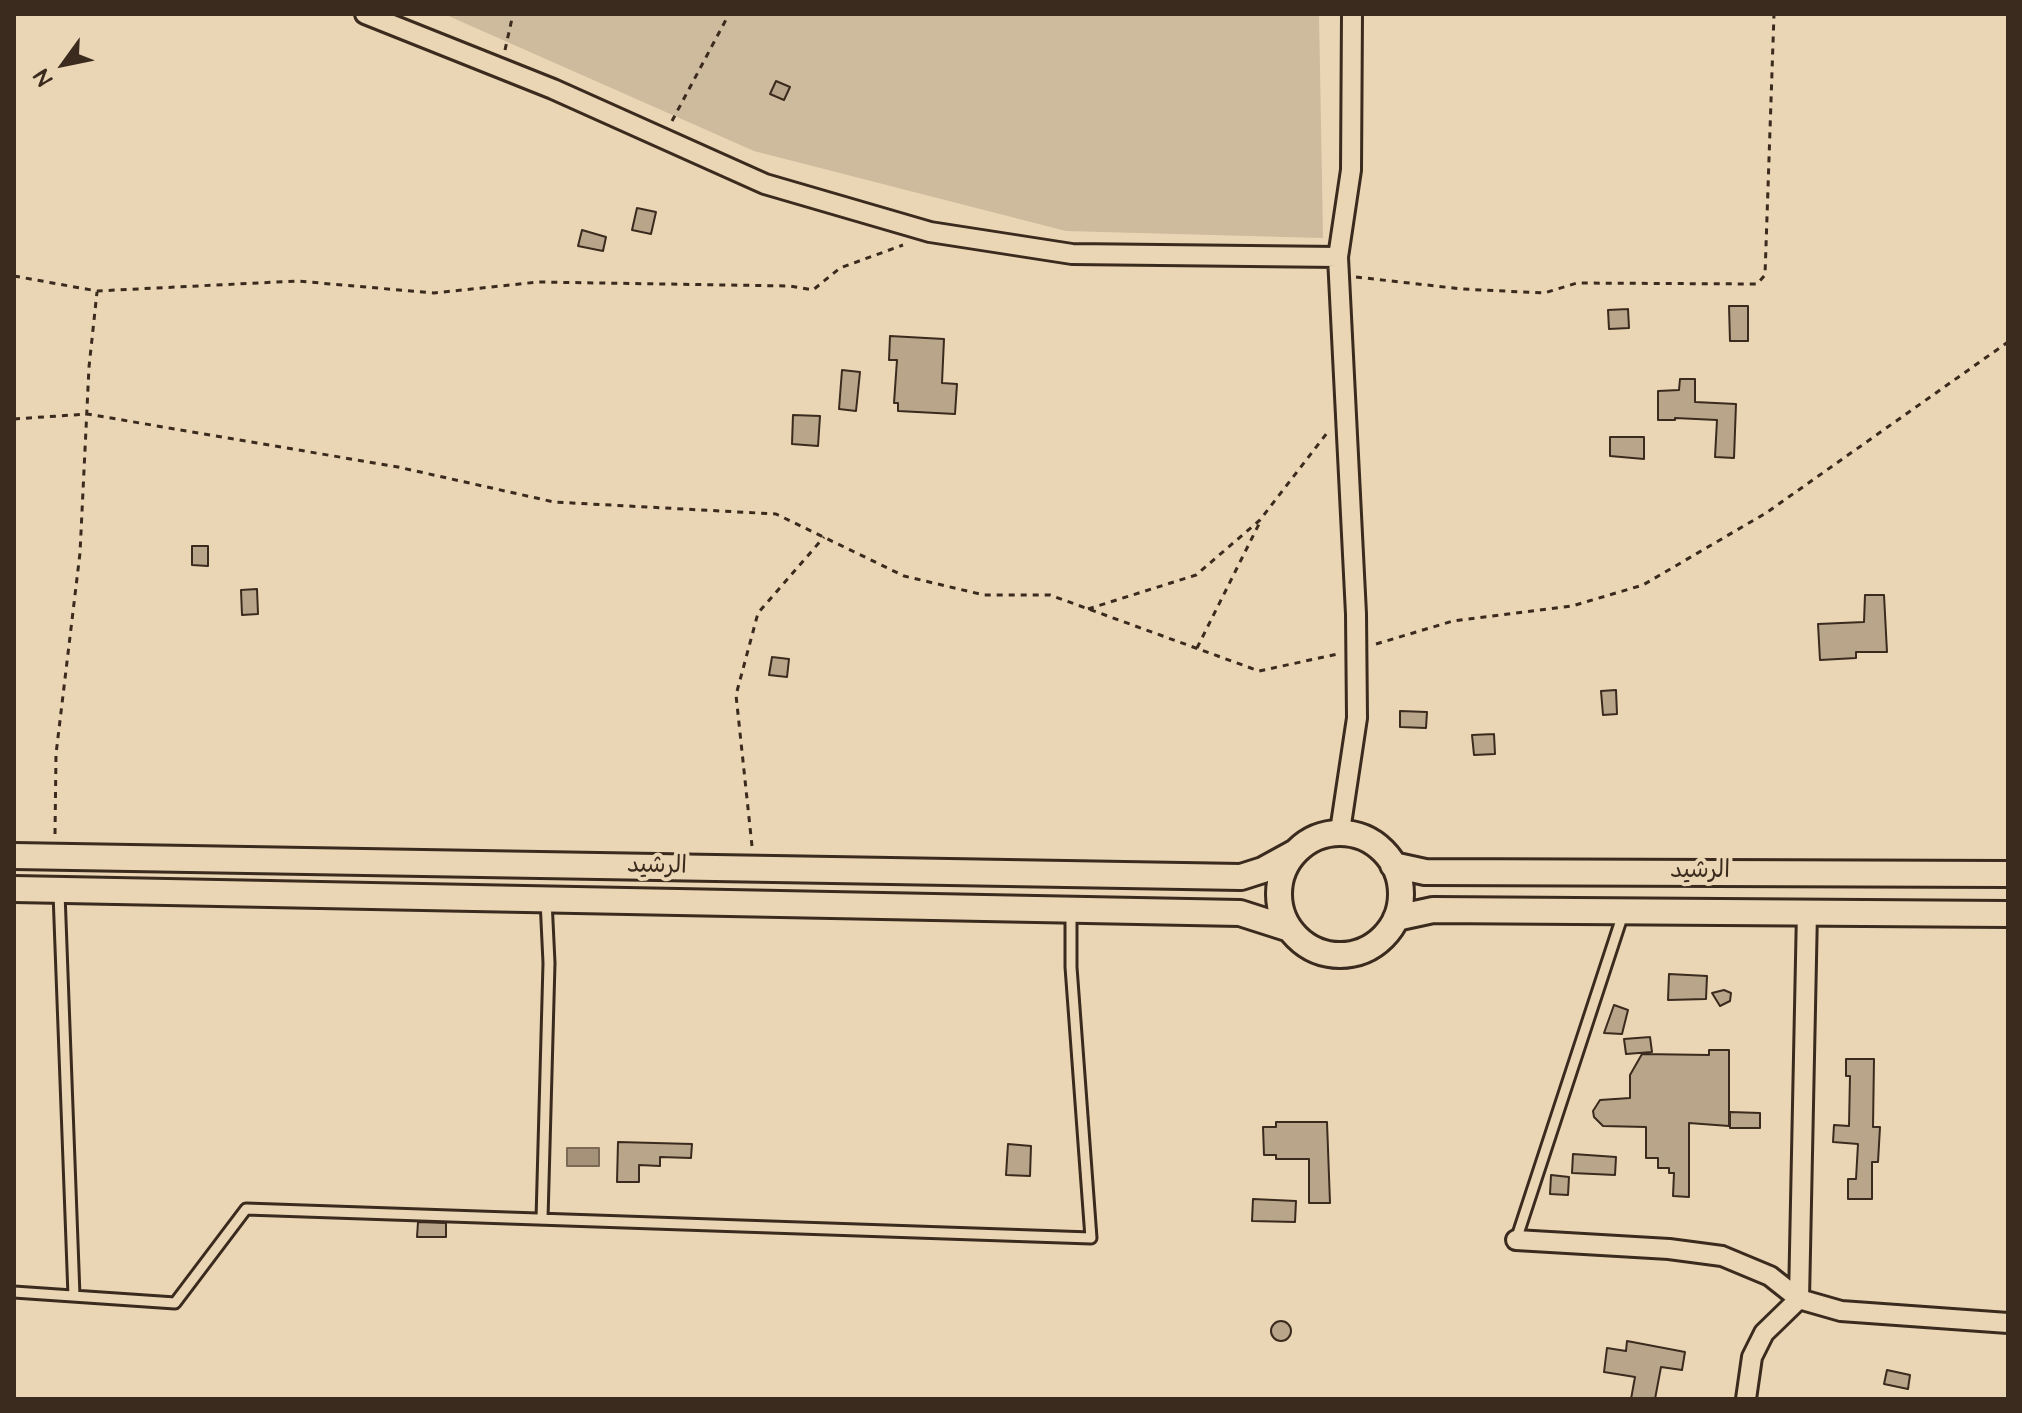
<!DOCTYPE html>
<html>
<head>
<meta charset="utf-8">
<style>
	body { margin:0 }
	#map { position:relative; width:2022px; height:1413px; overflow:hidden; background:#ead6b4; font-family:"Architects Daughter",sans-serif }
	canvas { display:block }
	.frame { position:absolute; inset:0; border:16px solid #3b2a1e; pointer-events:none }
	.north { position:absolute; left:24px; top:24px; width:80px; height:80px; -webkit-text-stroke:6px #ead6b4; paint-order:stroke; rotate:237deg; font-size:22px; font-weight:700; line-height:32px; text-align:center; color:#3b2a1e }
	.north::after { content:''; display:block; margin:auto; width:28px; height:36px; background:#3b2a1e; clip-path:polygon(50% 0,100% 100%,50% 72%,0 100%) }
</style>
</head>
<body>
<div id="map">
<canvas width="2022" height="1413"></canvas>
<div class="frame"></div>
<div class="north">N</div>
</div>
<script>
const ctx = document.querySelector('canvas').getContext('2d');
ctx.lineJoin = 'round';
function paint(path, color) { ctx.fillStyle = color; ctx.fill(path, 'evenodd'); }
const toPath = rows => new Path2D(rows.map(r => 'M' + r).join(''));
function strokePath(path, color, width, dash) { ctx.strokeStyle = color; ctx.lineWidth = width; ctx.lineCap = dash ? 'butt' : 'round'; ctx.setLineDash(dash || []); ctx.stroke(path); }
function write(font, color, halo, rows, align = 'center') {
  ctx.font = font + ' "Architects Daughter","Playpen Sans Arabic",sans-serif'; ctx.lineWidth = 8; ctx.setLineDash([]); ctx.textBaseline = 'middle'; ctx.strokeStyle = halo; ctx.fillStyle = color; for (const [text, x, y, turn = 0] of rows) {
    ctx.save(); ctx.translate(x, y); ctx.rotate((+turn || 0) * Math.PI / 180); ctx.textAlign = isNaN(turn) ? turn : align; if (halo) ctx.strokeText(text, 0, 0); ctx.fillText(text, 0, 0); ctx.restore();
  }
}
paint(toPath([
	[444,14,1319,14,1323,238,1066,231,754,151]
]), '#ceba9c');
const water = toPath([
	[567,1148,599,1148,599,1166,567,1166,567,1148]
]);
paint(water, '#a69279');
strokePath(water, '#7b6855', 2);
const building = toPath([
	[776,81,790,87,784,100,770,94,776,81],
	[637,208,656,212,651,234,632,230,637,208],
	[582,230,606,237,603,251,578,246,582,230],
	[1729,306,1748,306,1748,341,1730,341,1729,306],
	[1628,309,1629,328,1609,329,1608,310,1628,309],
	[890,336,944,339,942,383,957,384,955,414,898,411,898,403,894,403,897,360,889,360,890,336],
	[842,370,860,372,856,411,839,409,842,370],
	[1680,379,1695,379,1695,402,1736,404,1734,458,1715,457,1717,420,1675,418,1675,420,1658,420,1658,391,1679,390,1680,379],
	[793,415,820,416,818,446,792,444,793,415],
	[1610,437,1644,437,1644,459,1610,456,1610,437],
	[192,546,208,546,208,566,192,565,192,546],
	[257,589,258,614,242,615,241,590,257,589],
	[1865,595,1884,595,1887,652,1856,652,1856,658,1820,660,1818,624,1864,622,1865,595],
	[772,657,789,659,787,677,769,675,772,657],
	[1616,690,1617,714,1603,715,1601,691,1616,690],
	[1400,711,1427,712,1426,728,1400,727,1400,711],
	[1494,734,1495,754,1474,755,1472,735,1494,734],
	[1669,974,1707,976,1706,999,1668,1000,1669,974],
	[1724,990,1731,993,1730,1001,1720,1006,1712,993,1724,990],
	[1614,1005,1628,1010,1622,1034,1604,1033,1614,1005],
	[1650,1037,1652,1052,1626,1054,1624,1039,1650,1037],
	[1709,1050,1729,1050,1729,1126,1689,1123,1689,1197,1673,1196,1674,1173,1669,1173,1669,1168,1658,1168,1658,1158,1646,1158,1646,1127,1603,1126,1594,1117,1593,1111,1600,1100,1630,1098,1630,1075,1642,1054,1709,1055,1709,1050],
	[1846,1059,1874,1059,1873,1127,1880,1127,1878,1162,1872,1162,1872,1199,1848,1199,1848,1179,1856,1179,1858,1144,1833,1142,1834,1125,1849,1126,1850,1076,1846,1076,1846,1059],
	[1730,1112,1760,1113,1760,1128,1730,1128,1730,1112],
	[1276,1122,1327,1122,1330,1203,1309,1203,1309,1159,1276,1159,1276,1155,1264,1155,1263,1127,1276,1127,1276,1122],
	[618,1142,692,1144,691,1158,660,1157,660,1166,639,1165,639,1182,617,1182,618,1142],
	[1008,1144,1031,1146,1030,1176,1006,1175,1008,1144],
	[1573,1154,1616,1157,1615,1175,1572,1173,1573,1154],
	[1551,1175,1569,1177,1568,1195,1550,1194,1551,1175],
	[1253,1199,1296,1201,1295,1222,1252,1221,1253,1199],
	[418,1222,446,1223,446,1237,417,1237,418,1222],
	'1271 1331a10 10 0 1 1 20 0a10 10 0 1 1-20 0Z',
	[1627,1341,1685,1352,1682,1370,1661,1367,1655,1399,1631,1399,1635,1377,1604,1372,1607,1348,1626,1351,1627,1341],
	[1887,1370,1910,1375,1908,1389,1884,1384,1887,1370]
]);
paint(building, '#b9a68a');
strokePath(building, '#3b2a1e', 2);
const service = toPath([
	[59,893,74,1296],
	[542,1219,549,963,546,900],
	[1516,1240,1623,914],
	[14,1292,175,1303,246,1209,1091,1238,1071,967,1071,911]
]);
const minor = toPath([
	[365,14,553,89,765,184,930,232,1072,254,1338,257],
	[1340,831,1357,718,1356,614,1338,257,1351,170,1352,14],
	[1516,1240,1669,1249,1722,1256,1770,1276,1799,1299,1841,1311,2008,1323],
	[1746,1399,1752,1357,1764,1333,1799,1299,1807,911]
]);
const tertiary = toPath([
	'1279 894a61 61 0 1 1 122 0a61 61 0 1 1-122 0Z',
	[14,856,1241,877,1263,870,1294,853],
	[1393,865,1425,872,2008,874],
	[14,889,1240,913,1290,929],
	[1396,918,1433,910,2008,914]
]);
strokePath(service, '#3b2a1e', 15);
strokePath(minor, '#3b2a1e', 24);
strokePath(tertiary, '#3b2a1e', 30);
strokePath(toPath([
	[505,50,513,14],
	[672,121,729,14],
	[14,276,97,291,297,281,434,293,538,282,790,286,813,290,840,268,903,245],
	[1356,277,1462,289,1544,293,1577,283,1757,284,1765,275,1774,14],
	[14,419,87,414,398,467,554,502,776,514,904,576,984,595,1050,595,1259,671,1338,654],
	[1088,609,1196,575,1260,520,1327,433],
	[1376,644,1453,621,1572,606,1643,585,1766,513,2008,342],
	[1197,648,1259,524],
	[55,834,56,754,80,553,89,367,97,292],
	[752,846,736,695,758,613,824,537]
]), '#3b2a1e', 3, [6, 6]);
strokePath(service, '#ead6b4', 9);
strokePath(minor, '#ead6b4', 18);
strokePath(tertiary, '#ead6b4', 24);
write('24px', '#3b2a1e', '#ead6b4', [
	["الرشيد",657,867,1],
	["الرشيد",1700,872]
]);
</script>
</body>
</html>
